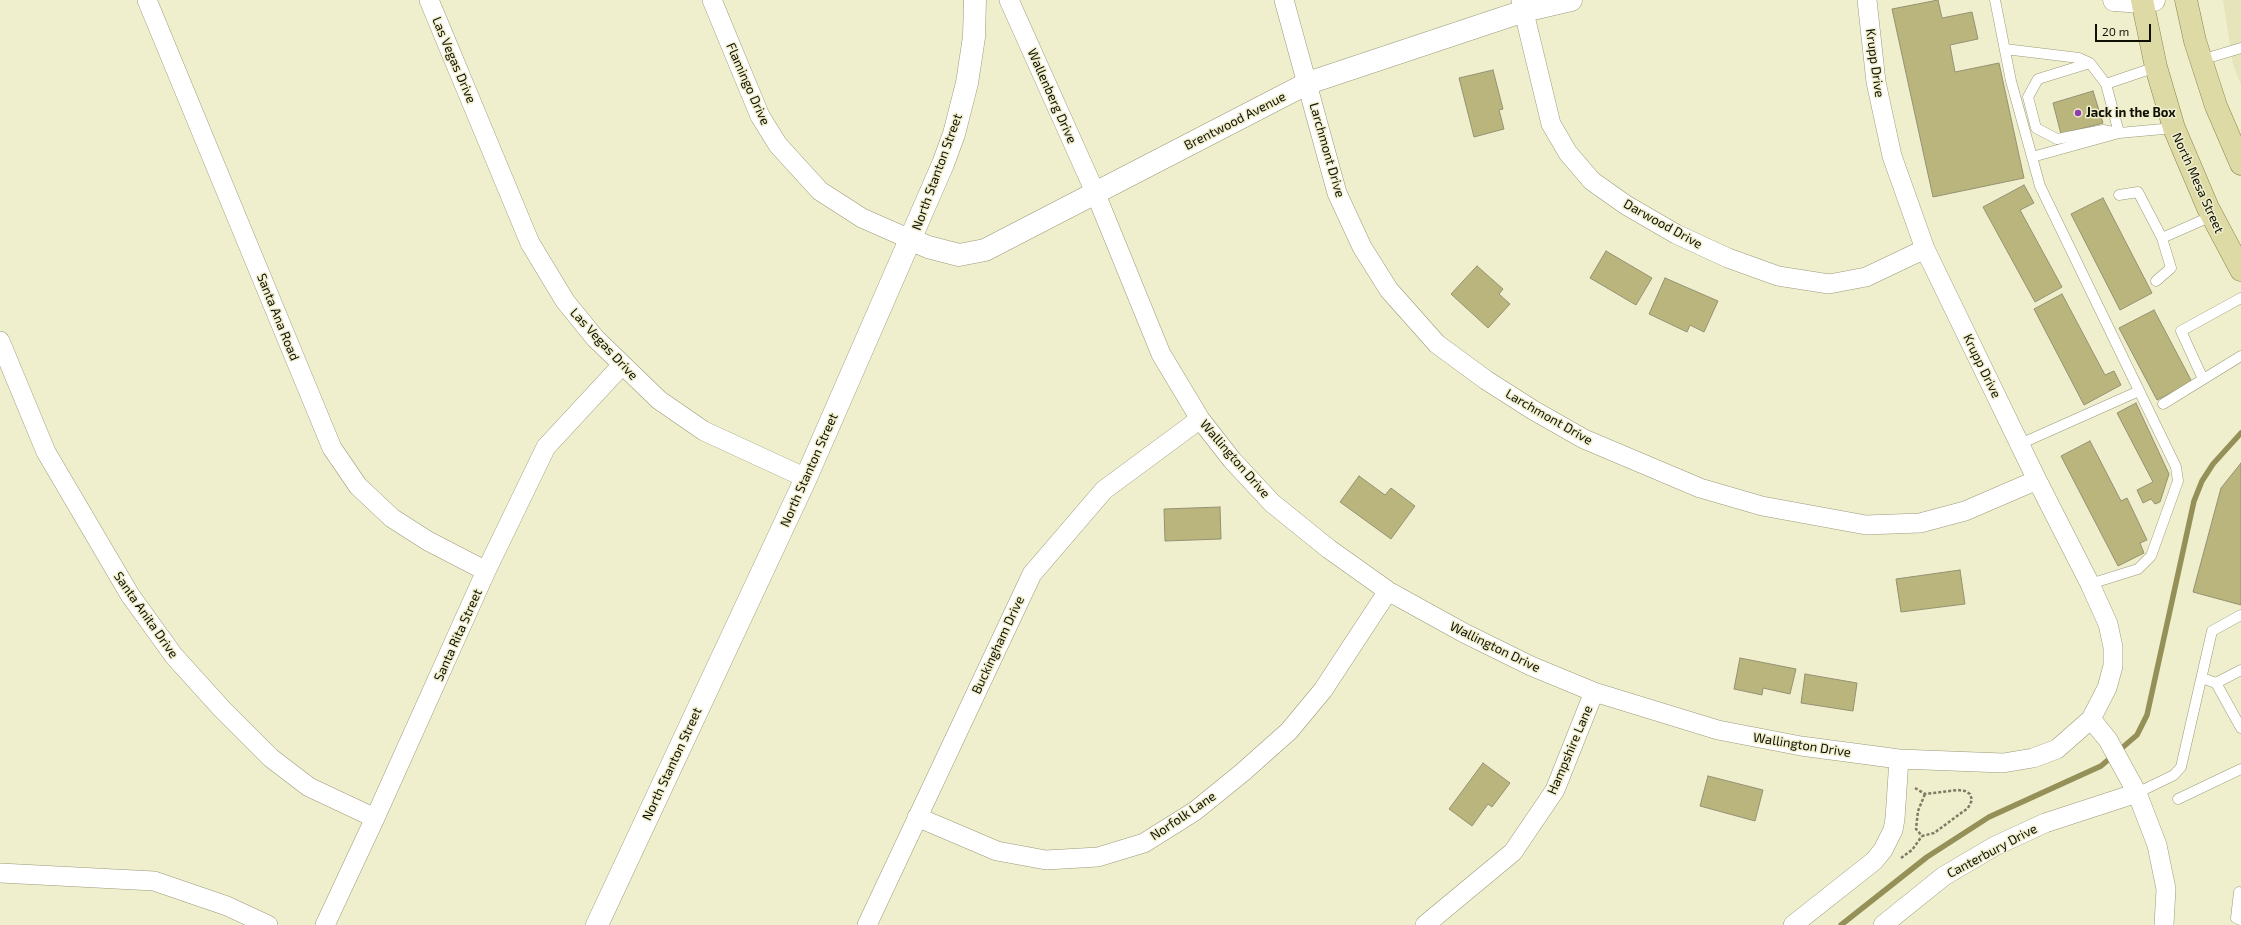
<!DOCTYPE html>
<html>
<head>
<meta charset="utf-8">
<style>
	body { margin:0 }
	#map { position:relative; width:2241px; height:925px; overflow:hidden; background:#f0efcd; font-family:"Exo 2",sans-serif }
	canvas { display:block }
	.scale { position:absolute; left:2095px; top:24px; width:56px; height:18px; box-sizing:border-box; border:2px solid #100f04; border-top:0; padding-left:5px; font-size:12px; line-height:14px; white-space:nowrap; color:#100f04; -webkit-text-stroke:3px #f0efcd; paint-order:stroke }
</style>
</head>
<body>
<div id="map">
<canvas width="2241" height="925"></canvas>
<div class="scale">20 m</div>
</div>
<script>
const ctx = document.querySelector('canvas').getContext('2d');
ctx.lineJoin = 'round';
function paint(path, color) { ctx.fillStyle = color; ctx.fill(path, 'evenodd'); }
const toPath = rows => new Path2D(rows.map(r => 'M' + r).join(''));
function strokePath(path, color, width, dash) { ctx.strokeStyle = color; ctx.lineWidth = width; ctx.lineCap = dash ? 'butt' : 'round'; ctx.setLineDash(dash || []); ctx.stroke(path); }
function write(font, color, halo, rows, align = 'center') {
  ctx.font = font + ' "Exo 2",sans-serif'; ctx.lineWidth = 3; ctx.setLineDash([]); ctx.textBaseline = 'middle'; ctx.strokeStyle = halo; ctx.fillStyle = color; for (const [text, x, y, turn = 0] of rows) {
    ctx.save(); ctx.translate(x, y); ctx.rotate((+turn || 0) * Math.PI / 180); ctx.textAlign = isNaN(turn) ? turn : align; if (halo) ctx.strokeText(text, 0, 0); ctx.fillText(text, 0, 0); ctx.restore();
  }
}
paint(toPath([
	[2223,0,2241,0,2241,85,2233,64]
]), '#e6e4ba');
strokePath(toPath([
	[1841,925,1927,857,1989,817,2101,766,2137,735,2147,715,2194,501,2202,481,2213,464,2241,433]
]), '#949058', 5.5);
const building = toPath([
	[1938,0,1942,18,1972,12,1978,39,1950,45,1955,72,1999,63,2024,178,1933,197,1892,9,1938,0],
	[1493,70,1503,109,1499,110,1504,129,1474,137,1459,78,1493,70],
	[2093,91,2103,123,2061,134,2053,103,2093,91],
	[2024,185,2034,203,2020,210,2062,287,2035,302,1983,207,2024,185],
	[2103,198,2152,293,2120,310,2071,214,2103,198],
	[1606,251,1652,278,1636,305,1590,278,1606,251],
	[1477,266,1503,289,1499,294,1510,304,1488,328,1451,294,1477,266],
	[1665,278,1718,301,1704,332,1690,325,1687,332,1649,314,1665,278],
	[2062,294,2105,375,2114,371,2121,385,2084,405,2034,309,2062,294],
	[2154,310,2192,382,2157,400,2119,328,2154,310],
	[2136,403,2169,474,2160,502,2155,504,2151,499,2143,503,2137,490,2153,482,2117,413,2136,403],
	[2090,441,2121,501,2127,498,2147,540,2140,543,2144,553,2118,566,2061,456,2090,441],
	[2241,463,2241,605,2193,592,2221,488,2241,463],
	[1359,476,1385,495,1391,488,1415,506,1391,539,1340,502,1359,476],
	[1220,507,1221,539,1165,541,1164,509,1220,507],
	[1960,570,1965,604,1901,612,1896,579,1960,570],
	[1740,658,1796,669,1790,694,1763,688,1762,695,1734,689,1740,658],
	[1805,674,1857,683,1853,711,1801,703,1805,674],
	[1483,763,1510,783,1492,807,1488,804,1472,826,1449,809,1483,763],
	[1708,776,1763,790,1755,821,1700,806,1708,776]
]);
paint(building, '#b9b57c');
strokePath(building, '#949273', 1);
const lane = toPath([
	[1995,0,2011,81,2040,186,2176,467,2178,481,2151,556,2138,569,2090,584],
	[2005,49,2079,58,2090,63,2106,84,2156,67],
	[2201,60,2241,48],
	[2090,63,2038,79,2028,97,2036,128,2057,139,2103,130,2119,133,2106,84],
	[2032,157,2119,133,2174,128],
	[2119,195,2138,192,2162,238,2171,268,2156,281],
	[2162,238,2212,216],
	[2203,379,2181,331,2241,298],
	[2163,404,2241,356],
	[2020,444,2139,391],
	[2202,678,2216,683,2241,670],
	[2216,683,2241,728],
	[2137,793,2174,775,2181,767,2212,631,2241,615],
	[2178,799,2241,769],
	[2239,892,2236,918,2241,920]
]);
const street = toPath([
	[147,0,332,448,358,486,392,518,428,541,486,571],
	[429,0,530,243,565,301,595,338,659,400,704,431,806,478],
	[712,0,760,116,778,145,820,191,862,218,912,240],
	[1009,0,1095,192,1161,354,1200,419,1232,460,1272,503,1329,549,1388,591,1464,633,1531,666,1594,692,1718,730,1801,746,1899,759,2003,763,2033,758,2057,749,2091,719,2107,688,2113,666,2113,647,2108,624,2090,584,2037,480,1925,249,1892,156,1876,82,1867,0],
	[1284,0,1337,193,1362,247,1389,290,1437,344,1486,380,1533,410,1584,439,1700,488,1762,506,1866,525,1920,523,1965,511,2037,480],
	[1521,0,1551,124,1568,153,1592,181,1626,205,1676,234,1728,258,1778,276,1829,284,1866,277,1925,249],
	[0,341,46,452,130,595,174,656,222,709,271,758,309,787,375,818],
	[2091,719,2108,740,2137,793,2157,845,2166,889,2164,925],
	[917,817,997,851,1046,860,1098,857,1144,843,1195,811,1243,772,1289,731,1323,690,1388,591],
	[0,873,154,881,227,906,268,925],
	[325,925,375,818,486,571,546,447,622,365],
	[867,925,1032,574,1104,490,1200,419],
	[1425,925,1513,852,1555,790,1594,692],
	[1793,925,1874,861,1883,850,1893,830,1895,819,1899,759],
	[1883,925,1944,876,1995,846,2045,823,2137,793]
]);
const secondary = toPath([
	[2114,0,2142,2,2154,0],
	[912,240,928,247,959,255,985,250,1308,83,1524,11,1571,0],
	[597,925,806,478,943,164,954,134,967,83,974,37,975,0]
]);
const primary = toPath([
	[2142,0,2156,67,2174,128,2208,208,2241,270],
	[2186,0,2195,41,2216,106,2241,164]
]);
strokePath(lane, '#9b9979', 11);
strokePath(street, '#9b9979', 20);
strokePath(secondary, '#9b9979', 23);
strokePath(primary, '#878347', 23);
strokePath(toPath([
	[1915,788,1925,794,1958,790,1965,791,1970,794,1972,800,1968,808,1934,833,1922,836,1916,829,1918,811,1925,794],
	[1901,858,1912,850,1922,836]
]), '#7c7b65', 2.5, [3, 2]);
strokePath(lane, '#fff', 10);
strokePath(street, '#fff', 19);
strokePath(secondary, '#fff', 22);
strokePath(primary, '#dddaa6', 22);
for (const [x, y, r, color] of [
	[2078,113,4,"#8e3dad"]
]) { const dot = new Path2D(); dot.arc(x, y, r, 0, 2 * Math.PI); ctx.fillStyle = color; ctx.fill(dot); strokePath(dot, '#f0efcd', 1.5); }
write('13px', '#100f04', '#f0efcd', [
	["Las Vegas Drive",454,60,67],
	["Krupp Drive",1875,63,82],
	["Flamingo Drive",748,84,66],
	["Wallenberg Drive",1052,96,66],
	["Brentwood Avenue",1235,121,-27],
	["Larchmont Drive",1327,150,74],
	["North Stanton Street",937,172,-70],
	["North Mesa Street",2198,183,66],
	["Darwood Drive",1663,224,29],
	["Santa Ana Road",278,317,68],
	["Las Vegas Drive",604,344,47],
	["Krupp Drive",1982,366,64],
	["Larchmont Drive",1549,417,30],
	["Wallington Drive",1235,459,49],
	["North Stanton Street",809,470,-66],
	["Santa Anita Drive",146,615,55],
	["Santa Rita Street",458,635,-66],
	["Buckingham Drive",998,645,-65],
	["Wallington Drive",1495,647,26],
	["Wallington Drive",1802,745,9],
	["Hampshire Lane",1570,750,-67],
	["North Stanton Street",672,764,-65],
	["Norfolk Lane",1183,816,-34],
	["Canterbury Drive",1992,851,-28]
]);
write('bold 13px', '#100f04', '#f0efcd', [
	["Jack in the Box",2086,113]
], 'left');
</script>
</body>
</html>
